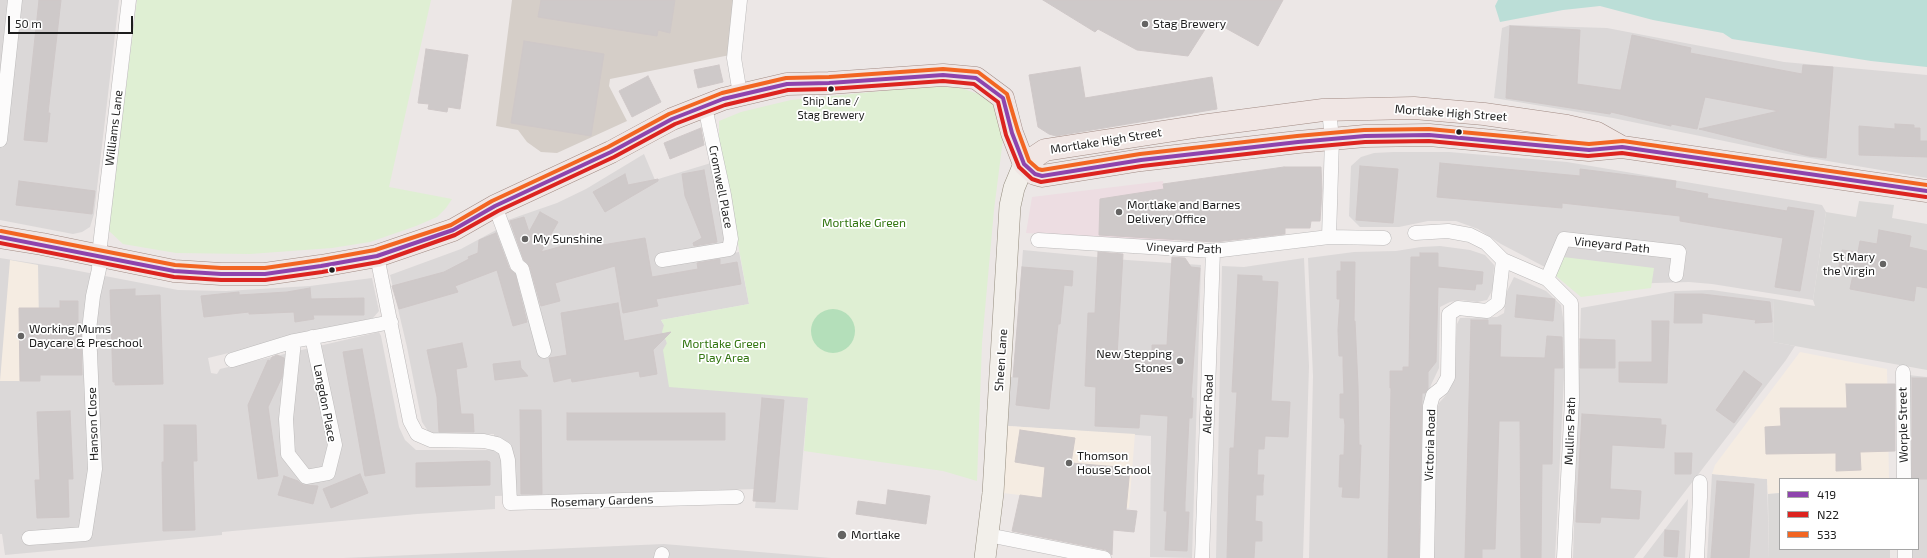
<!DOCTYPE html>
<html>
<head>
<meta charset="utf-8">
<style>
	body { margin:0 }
	#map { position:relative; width:1927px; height:558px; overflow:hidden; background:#ece7e6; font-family:"Exo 2",sans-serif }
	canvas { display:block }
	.legend { position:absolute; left:1779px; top:478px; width:140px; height:72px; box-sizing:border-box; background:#fff; border:1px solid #a5a5a5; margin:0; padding:5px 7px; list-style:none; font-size:12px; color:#1d1d1d }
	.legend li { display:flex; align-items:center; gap:8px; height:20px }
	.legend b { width:20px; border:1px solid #a5a5a5 }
	.scale { position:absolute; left:8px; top:16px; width:125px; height:18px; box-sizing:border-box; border:2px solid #1d1d1d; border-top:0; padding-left:5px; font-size:12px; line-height:14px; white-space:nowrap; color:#1d1d1d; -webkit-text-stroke:3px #fff; paint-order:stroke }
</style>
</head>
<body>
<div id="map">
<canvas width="1927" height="558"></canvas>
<ul class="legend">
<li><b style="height:5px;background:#8e44ad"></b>419</li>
<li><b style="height:5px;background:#dc241f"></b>N22</li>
<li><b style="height:5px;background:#f26522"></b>533</li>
</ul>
<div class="scale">50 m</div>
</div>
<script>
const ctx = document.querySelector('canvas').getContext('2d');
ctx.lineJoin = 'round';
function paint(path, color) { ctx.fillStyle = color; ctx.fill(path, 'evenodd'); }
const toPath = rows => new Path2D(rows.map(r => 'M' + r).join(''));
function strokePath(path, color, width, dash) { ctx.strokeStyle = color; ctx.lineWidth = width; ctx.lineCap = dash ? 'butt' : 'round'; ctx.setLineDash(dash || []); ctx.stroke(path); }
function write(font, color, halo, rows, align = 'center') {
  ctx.font = font + ' "Exo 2",sans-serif'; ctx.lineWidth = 3.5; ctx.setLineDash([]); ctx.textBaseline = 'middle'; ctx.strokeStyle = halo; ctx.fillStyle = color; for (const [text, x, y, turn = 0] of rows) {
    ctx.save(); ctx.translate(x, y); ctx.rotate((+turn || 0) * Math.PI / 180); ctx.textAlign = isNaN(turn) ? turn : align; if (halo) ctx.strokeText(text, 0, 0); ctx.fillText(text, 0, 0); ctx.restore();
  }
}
paint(toPath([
	[0,0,119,0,94,214,90,227,82,232,73,234,0,220],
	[1510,25,1607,28,1784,62,1927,75,1927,178,1787,154,1613,118,1494,98,1502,28],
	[1394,152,1449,152,1567,162,1822,205,1826,212,1813,300,1712,284,1689,282,1623,284,1564,277,1501,244,1478,229,1456,221,1428,221,1399,227,1360,227,1349,216,1351,166,1361,157,1374,153],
	[644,154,655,180,711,163,729,254,739,252,749,304,661,320,664,325,665,337,667,343,808,398,798,510,755,508,757,489,495,496,495,509,417,514,222,532,222,535,5,555,2,534,0,534,0,258,58,267,178,290,226,291,310,286,372,278,379,311,373,318,208,358,211,373,217,374,220,369,379,332,381,336,399,427,405,440,416,450,494,450,494,434,434,435,428,431,422,422,407,347,390,275,461,249,498,229,508,220,557,203,586,189],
	[1440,246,1470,250,1485,255,1494,265,1493,289,1487,300,1477,302,1460,300,1450,302,1440,307,1439,368,1431,385,1425,406,1418,558,1309,558,1313,376,1308,258,1354,252,1396,251,1421,247],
	[1023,250,1127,260,1201,265,1192,558,1150,557,1151,436,1008,426,1010,377,1013,377],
	[1304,258,1309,366,1303,558,1216,558,1222,266,1244,267],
	[1514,277,1546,291,1561,305,1566,337,1555,558,1433,558,1436,414,1439,403,1446,395,1452,383,1454,372,1457,324,1460,318,1497,317,1504,313,1507,291],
	[1712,290,1774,299,1773,342,1795,346,1786,360,1634,558,1573,558,1581,308,1675,291],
	[1908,375,1927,377,1927,558,1912,558,1912,549,1918,549,1918,479,1910,479],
	[1712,474,1767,479,1769,558,1707,558],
	[1688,499,1685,558,1643,558],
	[664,544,831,558,343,558]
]), '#dbd8d8');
paint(toPath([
	[1163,181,1174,242,1026,233,1032,197]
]), '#eddde2');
paint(toPath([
	[10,260,38,265,40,381,0,381],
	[1800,352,1887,369,1889,479,1780,479,1780,493,1768,494,1767,479,1712,474,1715,465],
	[1008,426,1135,434,1129,508,1003,493]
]), '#f5ece2');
paint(toPath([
	[1859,201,1894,205,1892,218,1927,224,1927,370,1773,342,1774,299,1815,306,1813,300,1826,212,1856,217],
	[1780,493,1780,549,1890,549,1890,558,1769,558,1768,494]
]), '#dad8d7');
paint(toPath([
	[512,0,736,0,730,55,610,79,609,86,627,121,557,153,541,152,527,142,518,130,496,126]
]), '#d5cec8');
paint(toPath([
	[137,0,431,0,389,187,452,199,446,208,437,217,416,226,370,242,332,248,250,254,176,253,123,244,108,230],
	[932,86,961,88,987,97,1001,110,1004,131,994,210,982,343,977,481,943,471,804,451,808,398,669,387,663,350,667,343,662,332,664,325,661,320,749,304,719,139,719,121,741,112,791,100],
	[1563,257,1654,268,1651,288,1581,297,1556,276]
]), '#dfefd3');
paint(toPath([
	'811 331a22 22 0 1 1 44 0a22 22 0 1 1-44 0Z'
]), '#b4dfba');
paint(toPath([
	[1498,0,1927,0,1927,67,1871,61,1732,39,1723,33,1653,20,1600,6,1563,10,1500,22,1495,6]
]), '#bbded7');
const building = toPath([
	[39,0,61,0,48,113,50,113,47,142,24,140,39,0],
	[541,0,675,0,670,33,658,30,657,36,538,17,541,0],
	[1043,0,1283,0,1258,46,1211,20,1188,56,1137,50,1098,29,1095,32,1043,0],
	[1510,26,1580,30,1577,84,1619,90,1621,90,1632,35,1691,48,1690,53,1802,74,1803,65,1833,67,1826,158,1809,156,1699,129,1779,111,1705,97,1697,129,1671,124,1671,126,1611,112,1610,114,1506,98,1510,26],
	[524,41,604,54,591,136,511,123,524,41],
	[426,49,468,55,460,109,448,107,447,112,428,109,429,104,418,103,426,49],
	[719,65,723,82,698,88,694,70,719,65],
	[1080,67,1085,98,1212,77,1217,109,1056,136,1049,134,1038,127,1029,75,1080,67],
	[648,76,661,102,632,117,619,91,648,76],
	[1895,124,1914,125,1914,128,1920,128,1920,141,1927,141,1927,157,1859,155,1859,126,1895,129,1895,124],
	[701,128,704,145,670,159,664,143,701,128],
	[1440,163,1580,176,1580,169,1676,181,1675,188,1708,194,1707,198,1787,211,1788,207,1814,211,1800,291,1775,287,1783,238,1680,221,1680,216,1562,203,1562,208,1437,197,1440,163],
	[1360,166,1398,169,1393,223,1356,220,1360,166],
	[1284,167,1321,167,1322,190,1320,221,1311,221,1310,228,1285,228,1285,234,1215,242,1099,235,1100,199,1164,189,1163,184,1284,167],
	[704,170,717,242,694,246,693,243,702,238,685,196,682,174,704,170],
	[625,174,628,185,658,179,658,181,605,212,593,192,625,174],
	[19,181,95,191,92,214,16,205,19,181],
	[540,212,558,222,541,252,594,237,596,246,645,238,652,277,698,269,697,263,720,259,720,265,737,262,741,284,656,299,658,306,623,313,615,266,555,283,560,301,541,306,530,267,524,260,510,221,524,217,529,232,540,212],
	[1879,230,1911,236,1909,247,1927,251,1927,288,1916,286,1914,301,1850,289,1854,270,1839,267,1842,250,1858,252,1860,241,1877,244,1879,230],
	[496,233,509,268,515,274,527,322,513,326,497,270,455,286,458,292,399,309,392,286,444,272,469,259,468,257,478,253,479,240,496,233],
	[1098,252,1123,254,1117,356,1152,357,1152,345,1167,345,1172,257,1185,258,1191,267,1200,268,1191,398,1193,398,1192,418,1189,418,1185,502,1185,512,1189,512,1187,551,1165,550,1167,511,1164,511,1168,416,1140,414,1139,428,1095,426,1096,387,1085,386,1088,313,1095,313,1098,252],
	[1420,253,1438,253,1438,267,1483,272,1482,284,1476,284,1475,290,1438,287,1436,362,1428,372,1428,389,1425,393,1422,393,1419,558,1388,558,1391,388,1390,388,1390,371,1403,371,1403,367,1409,367,1411,257,1420,257,1420,253],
	[1341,262,1355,262,1354,321,1355,321,1358,386,1359,445,1361,445,1359,498,1342,497,1343,487,1339,487,1340,455,1344,455,1345,425,1344,418,1340,418,1340,394,1344,394,1343,365,1343,356,1339,356,1338,330,1340,299,1337,299,1337,271,1341,271,1341,262],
	[1022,267,1073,271,1072,286,1064,285,1060,324,1058,324,1049,409,1016,405,1019,377,1013,377,1022,267],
	[1238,275,1262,276,1262,281,1278,282,1271,401,1290,402,1288,437,1265,436,1264,449,1258,449,1257,475,1264,475,1263,483,1263,495,1256,495,1255,521,1262,522,1262,541,1255,541,1254,558,1227,558,1230,448,1234,448,1237,392,1232,392,1238,275],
	[310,288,311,299,364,298,364,315,313,315,314,319,295,322,294,312,249,314,249,312,204,317,201,296,239,292,239,295,287,292,310,288],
	[135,289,135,296,160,295,163,384,115,385,115,382,113,382,110,290,135,289],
	[1675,294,1702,294,1770,302,1772,322,1755,323,1756,320,1702,313,1702,323,1674,323,1675,294],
	[1517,295,1555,299,1553,321,1515,317,1517,295],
	[60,301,78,301,78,323,81,323,82,375,40,375,40,381,20,381,19,308,60,308,60,301],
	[618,303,624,341,671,332,653,350,657,374,640,377,639,371,572,382,571,378,554,382,549,358,567,355,561,313,618,303],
	[1471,320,1488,320,1488,325,1501,325,1500,357,1545,358,1547,336,1562,337,1563,368,1554,368,1552,464,1542,464,1541,558,1521,558,1520,421,1499,421,1495,549,1482,549,1482,558,1465,558,1471,320],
	[1652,321,1669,321,1667,383,1619,382,1619,362,1652,362,1652,321],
	[1580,339,1615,340,1615,368,1580,368,1580,339],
	[462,343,467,367,456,369,461,414,473,414,474,432,439,432,437,397,427,350,462,343],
	[362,349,385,473,365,476,343,352,362,349],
	[277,355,284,358,282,377,268,407,278,476,258,479,248,405,268,360,270,361,272,357,277,355],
	[520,361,521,368,528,376,495,380,493,364,520,361],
	[1744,371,1762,384,1734,423,1716,410,1744,371],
	[1912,378,1927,378,1927,479,1912,479,1912,378],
	[1846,384,1895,384,1895,451,1860,452,1861,470,1836,471,1836,453,1766,454,1765,427,1781,426,1780,408,1847,408,1846,384],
	[762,398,784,400,775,502,753,501,762,398],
	[520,410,541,410,542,494,521,494,520,410],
	[70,411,73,479,68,479,69,517,37,518,35,480,40,480,37,412,70,411],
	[567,413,725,413,725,440,567,440,567,413],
	[1582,414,1661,419,1661,425,1666,425,1664,448,1612,445,1610,489,1641,491,1639,519,1601,517,1600,523,1576,522,1582,414],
	[164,425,196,425,197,461,193,461,195,530,163,531,162,462,164,462,164,425],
	[1020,430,1075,438,1071,463,1130,468,1126,510,1137,511,1134,532,1113,530,1112,555,1106,550,1012,531,1020,495,1042,498,1045,467,1015,462,1020,430],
	[1675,453,1692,453,1691,474,1675,474,1675,453],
	[487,461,490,462,490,485,416,487,416,463,487,461],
	[360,474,368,493,331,508,323,489,360,474],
	[284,476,298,481,303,485,318,486,313,504,278,495,284,476],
	[1717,481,1754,484,1749,558,1711,558,1717,481],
	[888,490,930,496,926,524,856,514,858,501,886,505,888,490],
	[1665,530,1679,531,1677,557,1664,556,1665,530]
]);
paint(building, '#cec9c9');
strokePath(building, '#cfc8c8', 1);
const street = toPath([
	[740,94,734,58,740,0],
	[1329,110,1332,139,1329,237],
	[0,140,15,0],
	[495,206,517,265,522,269,544,351],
	[1415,233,1448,231,1470,235,1486,243,1503,260,1547,279,1571,303,1572,400,1564,558],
	[1038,240,1213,251,1329,237,1384,238],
	[377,256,410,421,417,434,431,440,484,441,497,444,505,449,508,460,510,503,737,497],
	[662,260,729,249,731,239,724,195,705,107],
	[1547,279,1564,239,1679,252,1676,275],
	[294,341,286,419,288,454,306,477,328,473,335,445,312,337],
	[232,360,294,341,391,322],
	[1903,372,1904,479],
	[988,535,1104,558],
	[29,538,85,534,95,469,89,330,93,296,99,269,100,246,129,0],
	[1905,549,1905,558],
	[661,558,662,554],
	[1202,558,1213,251],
	[1427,558,1430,406,1433,395,1442,388,1448,377,1449,314,1458,308,1487,311,1498,303,1503,260],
	[1697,558,1700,497,1700,482]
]);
const secondary = toPath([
	[985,558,993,493,1010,206,1014,188,1024,164]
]);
const primary = toPath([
	[1024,164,1045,150,1201,126,1323,110,1414,108,1484,114,1567,126,1597,133,1622,147],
	[0,237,42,244,174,271,221,274,265,274,321,266,377,256,453,230,495,206,611,152,672,119,723,99,787,84,829,83,943,75,976,78,1003,98,1012,133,1024,164,1035,174,1042,176,1141,160,1298,142,1365,136,1429,135,1589,150,1622,147,1927,191]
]);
strokePath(street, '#bdbbbb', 15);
strokePath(secondary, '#958d7f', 22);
strokePath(primary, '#a18b84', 23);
strokePath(street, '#fcfbfb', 14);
strokePath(secondary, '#f2efea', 21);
strokePath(primary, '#f0e6e4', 22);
strokePath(toPath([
	[0,237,174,271,221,274,265,274,321,266,377,256,453,230,495,206,611,152,672,119,723,99,787,84,829,83,943,75,976,78,1003,98,1012,133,1024,164,1035,174,1042,176,1141,160,1298,142,1365,136,1429,135,1589,150,1622,147,1927,191]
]), '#8e44ad', 4);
strokePath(toPath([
	[0,243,174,277,221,280,265,280,322,272,379,262,455,235,498,211,614,157,675,124,725,105,788,90,829,89,943,81,974,84,998,102,1006,135,1019,167,1032,179,1041,182,1142,166,1299,148,1365,142,1429,141,1588,156,1622,153,1926,197]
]), '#dc241f', 4);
strokePath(toPath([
	[1,231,175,265,221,268,265,268,320,260,375,250,451,225,492,201,608,147,669,114,722,93,786,78,829,77,943,69,978,72,1007,94,1018,131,1029,161,1038,169,1042,170,1140,154,1297,136,1364,130,1429,129,1589,144,1623,141,1927,185]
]), '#f26522', 4);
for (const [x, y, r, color] of [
	[1145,24,4,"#656463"],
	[831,89,3.5,"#1d1d1d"],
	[1459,132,3.5,"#1d1d1d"],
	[1119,212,4,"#656463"],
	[525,239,4,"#656463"],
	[1883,264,4,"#656463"],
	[332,270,3.5,"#1d1d1d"],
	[21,336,4,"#656463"],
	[1180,361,4,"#656463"],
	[1069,463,4,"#656463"],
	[842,535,5,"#656463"]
]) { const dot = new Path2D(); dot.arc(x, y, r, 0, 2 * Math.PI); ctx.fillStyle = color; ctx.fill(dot); strokePath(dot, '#fff', 1.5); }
write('11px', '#1d1d1d', '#fff', [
	["Ship Lane /",831,101],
	["Stag Brewery",831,115]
]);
write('12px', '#1d1d1d', '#fff', [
	["Stag Brewery",1153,24],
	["Mortlake and Barnes",1127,205],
	["Delivery Office",1127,219],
	["My Sunshine",533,239],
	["St Mary",1875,257,"right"],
	["the Virgin",1875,271,"right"],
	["Working Mums",29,329],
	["Daycare & Preschool",29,343],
	["New Stepping",1172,354,"right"],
	["Stones",1172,368,"right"],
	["Thomson",1077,456],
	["House School",1077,470],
	["Mortlake",851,535]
], 'left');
write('12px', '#1d1d1d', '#fff', [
	["Mortlake High Street",1451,113,4],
	["Williams Lane",114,128,-83],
	["Mortlake High Street",1106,141,-9],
	["Cromwell Place",721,187,79],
	["Vineyard Path",1612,245,6],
	["Vineyard Path",1184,248,2],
	["Sheen Lane",1001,360,-86],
	["Langdon Place",325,403,79],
	["Alder Road",1208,404,-88],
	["Hanson Close",93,424,-92],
	["Worple Street",1903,425,-91],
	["Mullins Path",1570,431,-88],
	["Victoria Road",1430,445,-88],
	["Rosemary Gardens",602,501,-2]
]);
write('12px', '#337611', '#fff', [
	["Mortlake Green",864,223],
	["Mortlake Green",724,344],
	["Play Area",724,358]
]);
</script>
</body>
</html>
